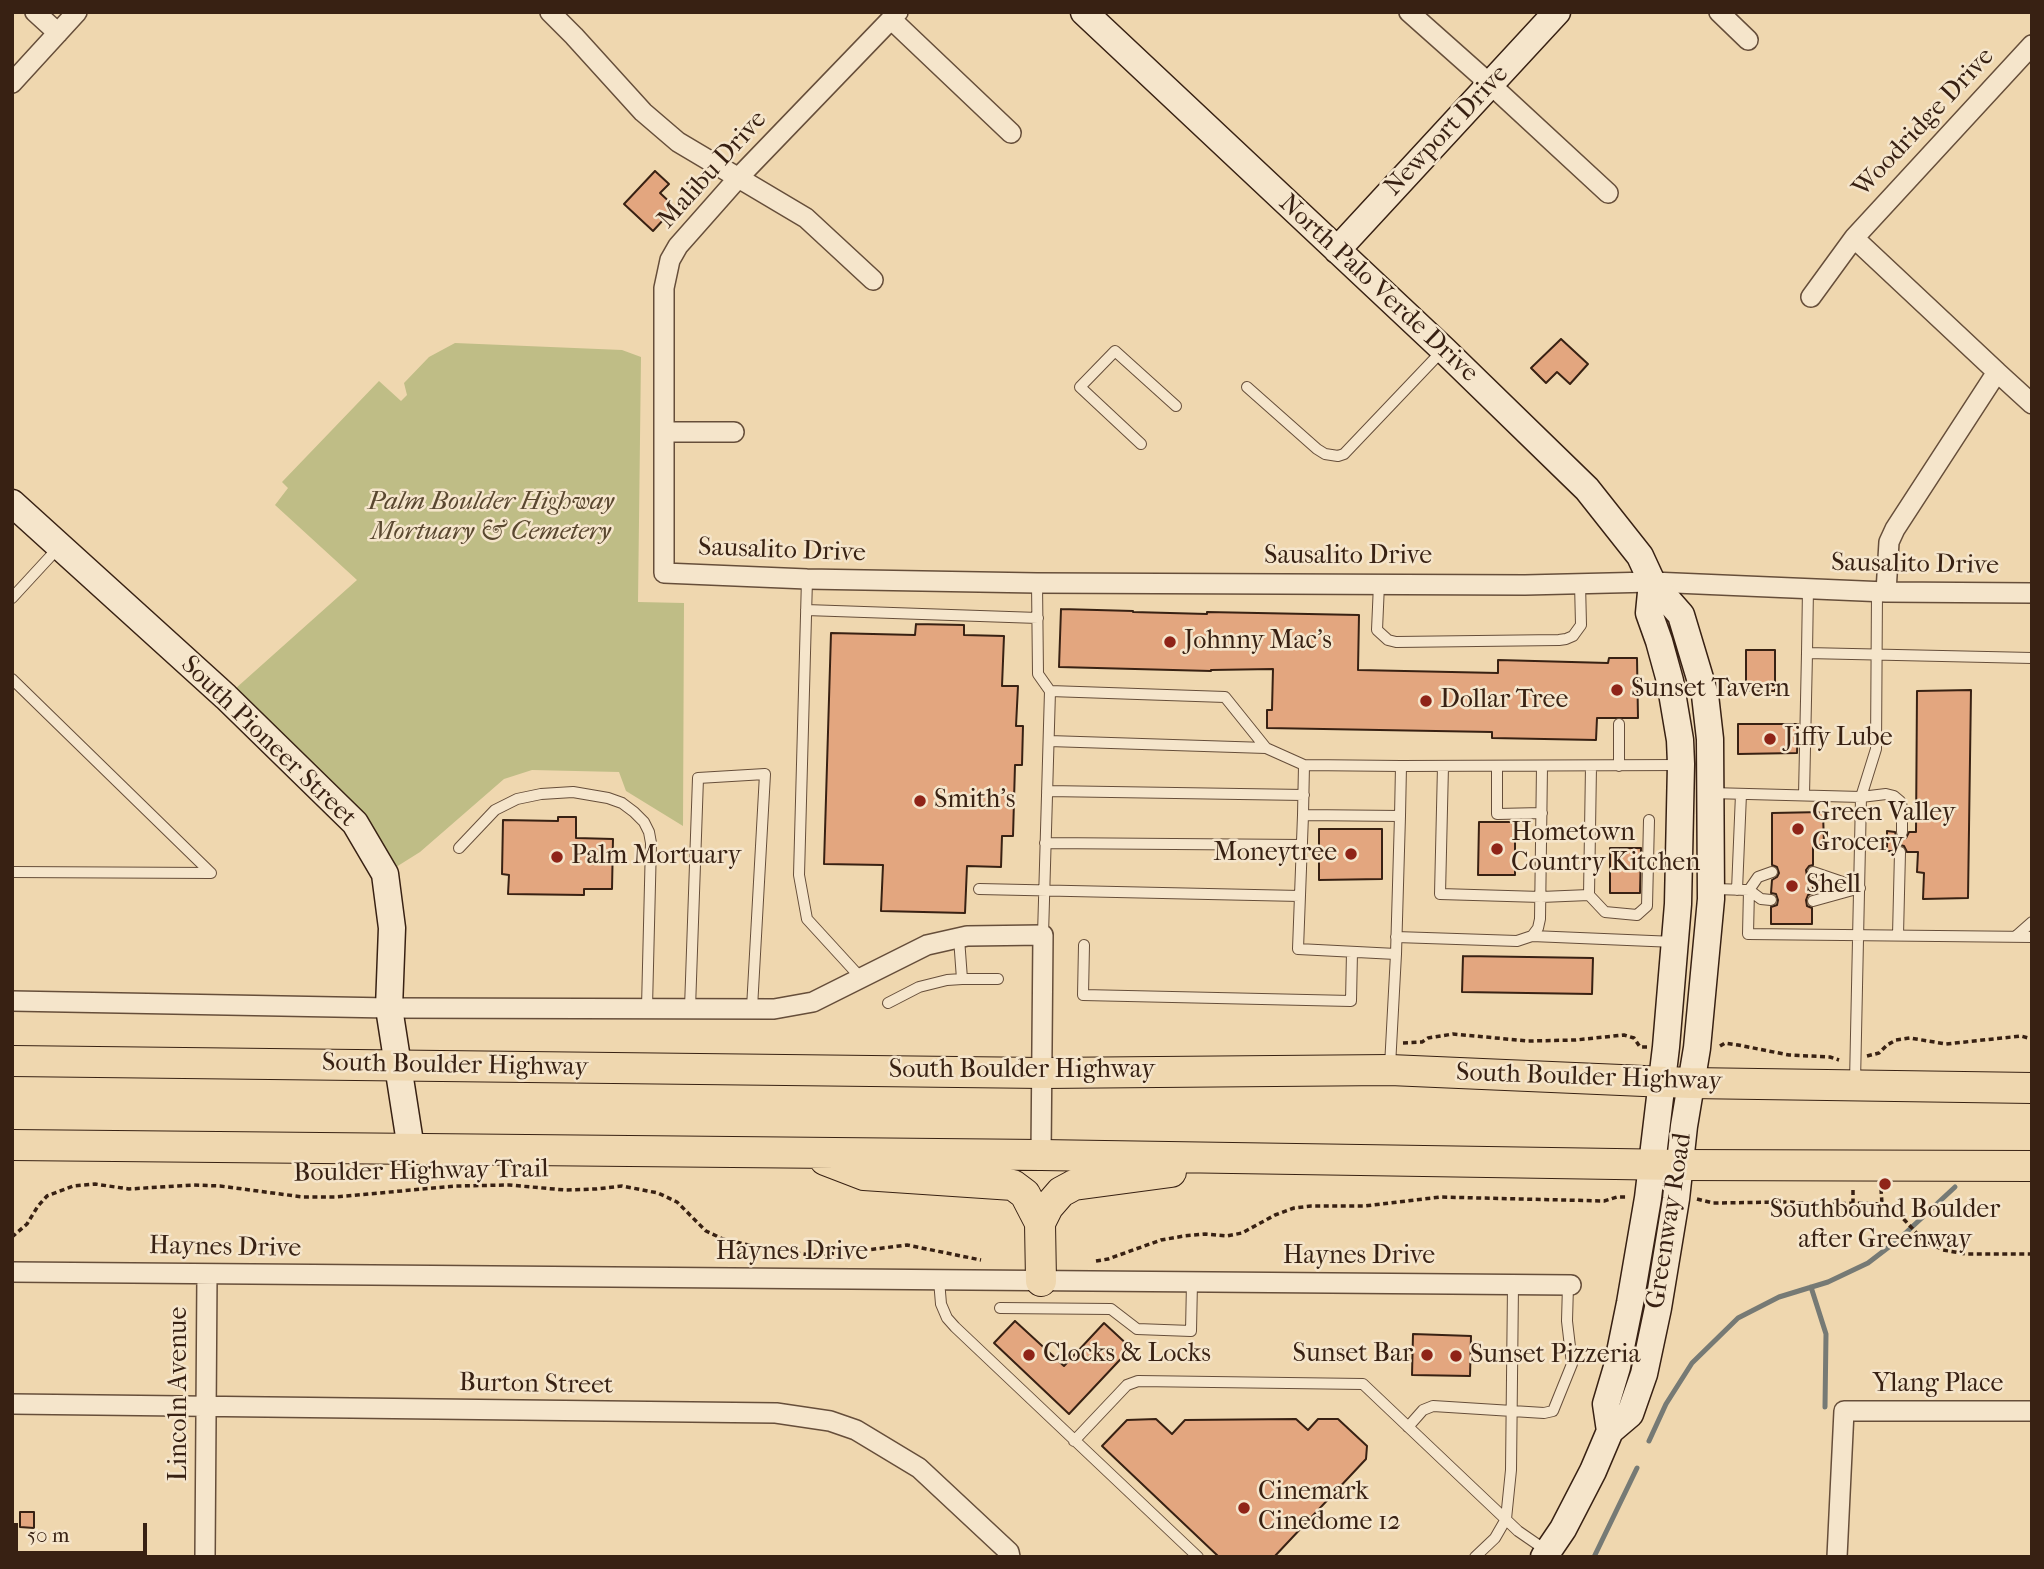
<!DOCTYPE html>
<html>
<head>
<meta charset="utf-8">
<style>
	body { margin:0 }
	#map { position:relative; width:2044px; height:1569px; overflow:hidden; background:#efd7af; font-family:"IM FELL French Canon",serif }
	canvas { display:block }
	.frame { position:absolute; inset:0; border:14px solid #382113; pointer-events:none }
	.scale { position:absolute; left:14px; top:1523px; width:133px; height:32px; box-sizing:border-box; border:4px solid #382113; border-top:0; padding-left:9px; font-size:21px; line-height:24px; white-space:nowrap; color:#382113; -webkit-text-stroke:5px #f5e5cb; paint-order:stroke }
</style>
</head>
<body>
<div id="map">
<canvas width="2044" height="1569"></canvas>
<div class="frame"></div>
<div class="scale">50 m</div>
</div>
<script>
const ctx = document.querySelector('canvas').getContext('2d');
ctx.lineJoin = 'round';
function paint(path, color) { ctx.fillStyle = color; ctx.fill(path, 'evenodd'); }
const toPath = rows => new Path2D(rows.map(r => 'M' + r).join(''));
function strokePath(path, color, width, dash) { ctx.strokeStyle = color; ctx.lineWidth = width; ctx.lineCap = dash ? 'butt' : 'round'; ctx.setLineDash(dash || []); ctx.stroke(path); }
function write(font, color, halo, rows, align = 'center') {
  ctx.font = font + ' "IM FELL French Canon",serif'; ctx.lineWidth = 5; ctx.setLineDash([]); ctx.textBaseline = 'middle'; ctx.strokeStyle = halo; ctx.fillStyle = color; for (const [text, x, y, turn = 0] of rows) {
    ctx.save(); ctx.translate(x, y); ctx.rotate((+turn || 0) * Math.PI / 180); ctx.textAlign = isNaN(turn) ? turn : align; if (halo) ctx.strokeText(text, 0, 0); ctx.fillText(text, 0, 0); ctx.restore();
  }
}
paint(toPath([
	[455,343,622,350,641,357,638,602,684,603,683,826,626,791,619,772,532,770,504,779,420,852,385,874,226,697,357,580,275,505,288,488,282,482,379,381,401,401,407,395,404,383,429,357]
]), '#bfbd86');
strokePath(toPath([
	[1811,1287,1826,1334,1825,1407],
	[1649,1441,1666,1404,1692,1363,1738,1318,1779,1297,1828,1282,1868,1263,1898,1240,1955,1187],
	[1594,1557,1637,1468]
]), '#767a75', 5);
const building = toPath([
	[655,171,669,184,660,193,675,207,653,231,624,204,655,171],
	[1561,339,1588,364,1570,384,1557,372,1546,383,1531,368,1561,339],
	[1061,609,1133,611,1133,612,1207,614,1207,612,1359,615,1358,670,1498,673,1498,660,1608,663,1609,658,1637,658,1638,718,1597,718,1596,740,1492,738,1492,732,1267,728,1267,710,1272,710,1273,669,1211,670,1211,671,1059,667,1061,609],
	[916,624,964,625,964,635,1004,636,1002,686,1018,686,1016,726,1023,726,1022,765,1015,765,1013,836,1002,836,1001,867,967,866,965,913,881,911,883,865,824,864,831,633,915,635,916,624],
	[1746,650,1775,650,1775,691,1746,691,1746,650],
	[1971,690,1968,898,1923,899,1924,873,1917,872,1918,852,1907,852,1904,846,1900,845,1894,848,1893,851,1887,851,1887,831,1895,832,1896,836,1901,839,1906,838,1909,832,1916,832,1917,691,1971,690],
	[1738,724,1798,724,1797,753,1738,754,1738,724],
	[1823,812,1824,845,1813,845,1813,865,1809,866,1806,870,1807,876,1813,880,1813,893,1808,895,1806,900,1807,906,1812,908,1812,924,1771,924,1771,907,1777,905,1778,900,1776,894,1771,893,1772,880,1777,877,1779,873,1777,867,1772,865,1772,813,1823,812],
	[558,817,576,817,576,838,613,839,612,889,584,889,584,895,508,894,509,875,502,874,503,820,558,821,558,817],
	[1479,822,1515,822,1515,875,1478,875,1479,822],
	[1319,829,1382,829,1382,879,1319,880,1319,829],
	[1610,848,1641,848,1640,893,1610,893,1610,848],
	[1463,956,1593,958,1592,994,1462,992,1463,956],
	[1015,1321,1064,1366,1104,1323,1131,1348,1069,1414,994,1343,1015,1321],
	[1413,1334,1471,1336,1470,1376,1412,1375,1413,1334],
	[1156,1419,1172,1434,1185,1420,1296,1419,1308,1430,1318,1419,1338,1419,1367,1446,1366,1459,1274,1557,1219,1557,1102,1446,1127,1420,1156,1419],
	[20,1512,34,1512,34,1528,20,1527,20,1512]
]);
paint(building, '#e3a67f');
strokePath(building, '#382113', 2);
const lane = toPath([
	[1247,387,1317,449,1325,454,1338,456,1344,454,1443,350],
	[1141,444,1080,387,1115,351,1176,406],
	[807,579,799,875,807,919,861,978],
	[1037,583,1038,674,1050,691,1043,935],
	[1379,584,1377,630,1388,640,1396,642,1559,640,1566,639,1573,636,1581,625,1580,583],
	[1808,588,1807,653,2032,658],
	[12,598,59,547],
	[806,610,1038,618],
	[12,679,211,873],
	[1050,691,1225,697,1266,748,1304,765,1401,766,1400,816],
	[1049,741,1266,748],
	[1401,766,1681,765],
	[1443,766,1440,894,1541,897,1589,895,1591,766],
	[1497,766,1497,814,1542,813],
	[1619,766,1619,724],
	[1047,791,1304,795],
	[1711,793,1861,797,1886,794,1894,796,1900,801,1902,807,1902,832],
	[1804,795,1807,653],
	[1303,815,1304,765],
	[1045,843,1302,845],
	[459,848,495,810,517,799,541,794,573,792,608,798,622,803,634,812,644,822,649,832,651,843,647,1007],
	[12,872,211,873],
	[979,889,1300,896],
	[1714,889,1749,890,1748,934,2032,937],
	[1737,890,1741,794],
	[1589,895,1605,912,1637,915,1647,906,1649,820],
	[1771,900,1761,899,1749,890,1758,877,1772,872],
	[1813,901,1860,888,1813,872],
	[1898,935,1900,852],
	[1532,936,1675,942],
	[1396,937,1517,941,1532,936,1538,928,1540,919,1542,766],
	[2015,937,2032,922],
	[959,938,962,979,998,979],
	[1084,945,1083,995,1351,1001,1352,952],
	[888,1003,919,987,947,980,962,979],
	[690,1008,698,778,765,774,752,1008],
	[1390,1066,1396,954,1400,816,1303,815,1298,949,1396,954],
	[1855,1082,1861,797,1876,749,1877,591],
	[939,1280,941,1304,947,1318,955,1327,1198,1557],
	[1000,1308,1111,1309,1137,1329,1191,1331,1192,1282],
	[1408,1427,1423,1410,1433,1406,1544,1413,1553,1411,1572,1364,1567,1321,1568,1285],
	[1074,1441,1127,1385,1138,1381,1363,1384,1518,1531,1547,1551],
	[1475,1557,1495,1538,1506,1519,1511,1470,1513,1285]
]);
const street = toPath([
	[35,12,58,33],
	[550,12,574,36,643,112,678,142,806,218,873,280],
	[898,12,739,177,678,246,670,260,664,288,664,573,807,579,1037,583,1525,585,1652,582,1886,592,2032,593],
	[1409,12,1490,84,1608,193],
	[1719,12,1748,40],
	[892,20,1011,133],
	[12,83,77,12],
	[1811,297,1854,238],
	[1997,372,2032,404],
	[665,432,734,432],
	[1886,592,1889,542,1895,529,1997,372,1854,238,2032,45],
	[12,1001,389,1008,774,1009,813,1002,927,945,967,936,1043,935,1041,1155],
	[12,1272,1571,1285],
	[12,1404,776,1413,830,1421,856,1430,919,1468,1009,1552,1010,1557],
	[205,1557,207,1274],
	[1837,1557,1844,1411,2032,1411]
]);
const secondary = toPath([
	[1084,12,1444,350,1587,489,1640,556,1652,582,1681,615,1705,695,1710,739,1711,899,1697,1048,1684,1126,1676,1199,1658,1308,1644,1374,1630,1414,1610,1431,1593,1471,1563,1529,1544,1557],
	[1337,250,1557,12],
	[12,503,226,697,355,823,385,874,392,928,389,1008,411,1149],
	[1610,1431,1606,1404,1617,1367,1630,1303,1648,1198,1666,1047,1678,904,1681,764,1680,740,1670,681,1659,641,1649,613,1652,582]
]);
const primary = toPath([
	[12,1061,1043,1073,1390,1070,1690,1083,2032,1088],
	[12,1145,1041,1155,1679,1165,2032,1166],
	[825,1160,864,1175,1013,1185,1025,1194,1040,1223,1041,1281],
	[1040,1223,1048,1207,1061,1192,1074,1185,1171,1172]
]);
strokePath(lane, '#664e3a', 12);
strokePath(street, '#664e3a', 22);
strokePath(secondary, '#382113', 29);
strokePath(primary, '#382113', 32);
strokePath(toPath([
	[1403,1043,1422,1042,1428,1038,1453,1034,1528,1041,1576,1040,1624,1035,1634,1038,1640,1047,1647,1047],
	[1720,1046,1725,1043,1738,1045,1789,1055,1830,1057,1839,1060],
	[1867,1056,1879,1053,1887,1045,1896,1040,1910,1038,1946,1044,2021,1036,2032,1039],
	[1881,1189,1882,1204],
	[1853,1190,1853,1203],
	[1697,1199,1713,1203,1789,1202,1825,1205,1853,1203,1882,1204,1892,1208,1899,1214,1922,1239,1943,1250,1966,1254,2032,1254],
	[12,1237,27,1224,38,1206,47,1196,73,1186,95,1184,129,1189,194,1185,220,1186,303,1197,336,1197,455,1186,509,1185,565,1190,596,1189,622,1186,658,1193,677,1202,706,1231,723,1239,753,1246,810,1255,851,1252,907,1245,981,1260],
	[1096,1261,1108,1259,1161,1240,1184,1236,1205,1234,1227,1236,1242,1233,1275,1215,1294,1208,1311,1206,1365,1206,1440,1197,1604,1201,1617,1197,1626,1197]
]), '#382113', 3.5, [5, 3.5]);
strokePath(lane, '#f5e5cb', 10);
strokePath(street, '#f5e5cb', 19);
strokePath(secondary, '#f5e5cb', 26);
strokePath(primary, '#efd7af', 30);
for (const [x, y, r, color] of [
	[1170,642,7,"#8f2418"],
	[1617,690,7,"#8f2418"],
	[1426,701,7,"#8f2418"],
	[1770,739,7,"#8f2418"],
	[920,801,7,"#8f2418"],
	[1798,829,7,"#8f2418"],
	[1497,849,7,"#8f2418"],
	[1351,854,7,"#8f2418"],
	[557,857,7,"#8f2418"],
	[1792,886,7,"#8f2418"],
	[1885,1184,7,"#8f2418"],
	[1029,1355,7,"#8f2418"],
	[1427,1355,7,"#8f2418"],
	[1456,1356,7,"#8f2418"],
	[1244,1508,7,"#8f2418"]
]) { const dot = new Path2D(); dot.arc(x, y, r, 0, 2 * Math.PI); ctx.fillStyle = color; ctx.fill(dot); strokePath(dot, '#f5e5cb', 2.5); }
write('26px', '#382113', '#f5e5cb', [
	["Woodridge Drive",1924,123,-47],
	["Newport Drive",1447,131,-47],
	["Malibu Drive",713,170,-48],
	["North Palo Verde Drive",1378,289,43],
	["Sausalito Drive",782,551,2],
	["Sausalito Drive",1348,557],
	["Sausalito Drive",1915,565,1],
	["South Pioneer Street",268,742,44],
	["South Boulder Highway",455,1066,1],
	["South Boulder Highway",1022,1071],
	["South Boulder Highway",1589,1078,2],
	["Boulder Highway Trail",421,1172,-1],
	["Greenway Road",1670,1221,-81],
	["Haynes Drive",225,1248,1],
	["Haynes Drive",792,1253],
	["Haynes Drive",1359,1257],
	["Burton Street",536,1385,1],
	["Ylang Place",1938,1385],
	["Lincoln Avenue",180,1394,-90]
]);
write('italic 26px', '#5a4830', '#f5e5cb', [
	["Palm Boulder Highway",491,503],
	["Mortuary & Cemetery",491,533]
]);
write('26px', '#382113', '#f5e5cb', [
	["Johnny Mac's",1184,642],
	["Sunset Tavern",1631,690],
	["Dollar Tree",1440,701],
	["Jiffy Lube",1784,739],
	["Smith's",934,801],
	["Green Valley",1812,814],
	["Grocery",1812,844],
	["Hometown",1511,834],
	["Country Kitchen",1511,864],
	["Moneytree",1337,854,"right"],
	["Palm Mortuary",571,857],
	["Shell",1806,886],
	["Southbound Boulder",1885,1211,"center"],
	["after Greenway",1885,1241,"center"],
	["Clocks & Locks",1043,1355],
	["Sunset Bar",1413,1355,"right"],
	["Sunset Pizzeria",1470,1356],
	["Cinemark",1258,1493],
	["Cinedome 12",1258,1523]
], 'left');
</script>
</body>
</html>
